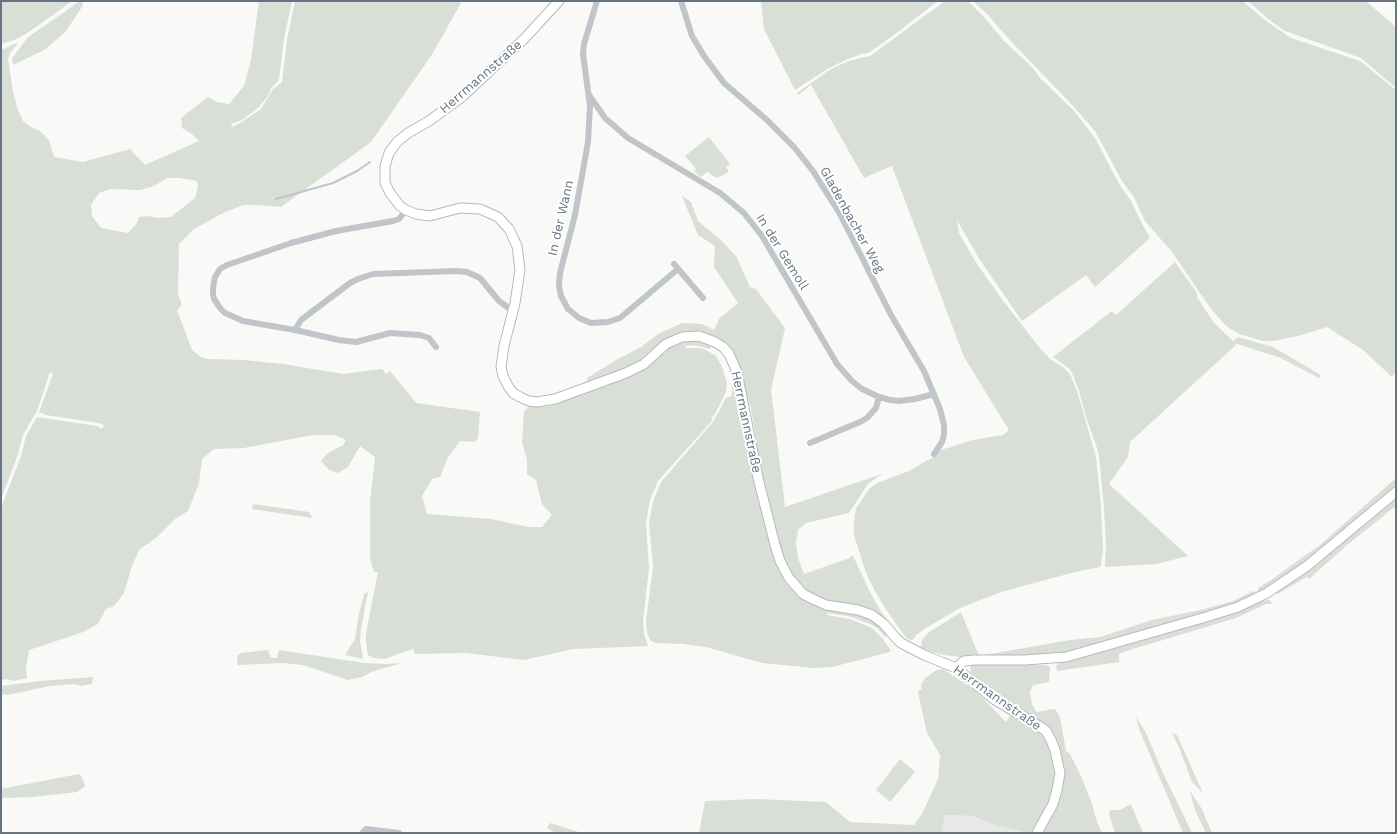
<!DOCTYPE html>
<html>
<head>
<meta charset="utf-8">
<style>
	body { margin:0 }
	#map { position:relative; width:1397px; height:834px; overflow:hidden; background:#f9f9f7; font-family:"Work Sans",sans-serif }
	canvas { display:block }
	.frame { position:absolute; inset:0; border:2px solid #657481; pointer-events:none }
</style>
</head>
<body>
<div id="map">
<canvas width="1397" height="834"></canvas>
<div class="frame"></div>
</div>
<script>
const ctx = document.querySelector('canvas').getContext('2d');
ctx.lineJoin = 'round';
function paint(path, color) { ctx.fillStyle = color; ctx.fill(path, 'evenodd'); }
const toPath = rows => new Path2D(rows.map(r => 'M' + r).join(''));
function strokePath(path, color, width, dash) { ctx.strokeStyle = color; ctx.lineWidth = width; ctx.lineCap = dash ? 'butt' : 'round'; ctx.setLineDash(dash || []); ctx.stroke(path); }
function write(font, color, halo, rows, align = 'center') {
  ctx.font = font + ' "Work Sans",sans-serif'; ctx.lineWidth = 4; ctx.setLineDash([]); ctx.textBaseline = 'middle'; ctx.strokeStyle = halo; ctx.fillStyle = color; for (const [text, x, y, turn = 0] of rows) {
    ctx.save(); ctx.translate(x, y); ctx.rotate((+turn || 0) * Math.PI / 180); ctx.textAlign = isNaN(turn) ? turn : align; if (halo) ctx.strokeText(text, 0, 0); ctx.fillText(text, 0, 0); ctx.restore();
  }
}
paint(toPath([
	[945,815,971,816,992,824,1028,833,941,833]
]), '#e7e8e8');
paint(toPath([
	[1,1,72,1,26,34,14,40,1,44],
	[79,1,83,1,82,7,66,31,46,49,13,65,12,60,13,57,28,37,66,11],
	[259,1,292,1,284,39,279,80,271,88,268,96,258,108,242,120,231,124,232,127,242,122,261,109,273,89,282,82,287,40,295,1,456,1,461,3,431,56,371,142,281,207,257,205,243,205,223,213,194,229,179,244,178,294,182,305,177,310,192,350,201,357,208,359,244,360,283,364,343,374,382,369,386,374,390,371,416,403,480,412,478,439,474,442,460,441,448,457,440,477,432,479,422,496,427,514,491,519,528,527,542,527,552,515,542,504,536,480,527,474,527,459,522,443,524,412,529,406,544,407,557,404,592,389,608,386,612,380,668,345,681,340,703,341,712,344,710,349,693,345,686,346,686,348,699,348,706,350,716,356,722,367,727,383,726,392,715,414,711,418,713,418,711,422,658,481,650,500,646,523,649,568,643,621,644,634,648,646,573,649,524,660,466,653,415,654,413,649,384,659,374,658,368,655,366,643,366,633,378,572,374,572,370,559,370,503,375,457,360,446,348,467,338,473,329,470,321,461,328,453,343,445,346,440,335,435,313,435,244,448,214,449,202,459,199,483,188,511,175,519,158,536,139,550,132,566,124,593,114,606,106,609,98,624,83,632,29,650,26,667,27,678,13,681,6,679,1,680,1,508,21,456,26,436,37,417,97,426,102,429,104,425,98,423,46,415,39,412,53,374,50,372,37,411,23,435,17,457,1,499,1,50,19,42,10,53,8,59,13,92,18,110,23,121,31,127,40,131,49,140,54,157,83,162,130,149,145,165,199,141,192,134,182,128,181,118,208,97,217,102,229,104,244,86,251,60],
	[167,178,179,178,197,181,198,187,195,198,171,217,157,218,149,216,139,217,137,223,128,233,101,228,92,216,91,205,99,193,110,189,140,190,154,186],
	[761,1,938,1,894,35,868,53,860,54,859,55,848,59,829,68,795,90,764,29],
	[945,1,968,1,983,16,1004,41,1033,68,1040,78,1074,111,1095,138,1119,184,1131,201,1142,224,1150,238,1095,287,1086,275,1022,321,980,260,957,220,959,233,977,264,1001,298,1039,347,1050,359,1063,367,1070,374,1077,391,1096,457,1101,507,1103,548,1101,565,1100,567,1075,572,1001,592,960,608,926,628,915,636,915,638,912,640,907,639,889,614,876,593,866,573,854,535,854,523,856,508,870,488,877,483,909,471,935,456,941,450,973,440,1003,435,1009,430,964,357,892,166,864,178,811,85,798,95,797,93,831,69,849,61,870,56],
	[973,1,1243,1,1248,6,1269,23,1291,38,1360,61,1396,90,1396,372,1392,377,1363,350,1327,327,1298,336,1273,341,1263,341,1239,334,1226,326,1211,309,1172,252,1145,221,1134,197,1122,181,1095,131,1073,106,1007,37,987,14],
	[1248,1,1366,1,1396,27,1396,88,1361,58,1285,31,1268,19],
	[709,137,730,164,726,167,729,172,717,178,707,172,701,177,694,171,696,169,685,156],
	[682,196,691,202,698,221,720,239,736,256,750,287,756,289,785,328,771,390,785,507,882,474,868,484,849,513,806,523,798,530,796,542,798,558,804,574,850,558,852,555,854,558,871,594,882,613,901,638,876,613,825,601,803,589,790,575,783,560,761,472,751,408,735,357,700,333,685,332,674,335,643,359,626,370,604,378,587,382,587,378,616,360,641,347,658,334,682,323,702,324,714,330,719,319,738,303,714,267,715,246,698,235],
	[1175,262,1197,293,1197,297,1214,323,1233,341,1238,337,1273,347,1311,369,1320,375,1321,377,1319,378,1281,358,1237,344,1130,442,1128,457,1109,484,1188,556,1156,564,1106,567,1105,565,1106,547,1104,507,1099,456,1097,448,1086,417,1079,391,1072,373,1070,369,1053,357,1112,311,1116,315],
	[732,385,737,385,782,573,788,585,800,595,870,618,889,634,885,637,878,629,872,625,852,617,828,613,827,615,850,619,872,628,882,638,890,649,890,652,832,667,814,668,762,663,706,647,683,644,655,643,650,640,647,633,646,621,653,567,649,524,653,501,661,482,713,422,726,398,732,396],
	[1396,478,1396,490,1339,537,1274,584,1259,592,1258,588,1271,580,1320,545],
	[1396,499,1396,506,1347,545,1309,579,1308,577,1303,579,1278,594,1275,593,1326,556],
	[253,504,309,512,312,518,252,509],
	[1253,591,1255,592,1255,596,1234,606,1065,655,960,657,944,655,929,651,921,647,922,640,928,633,961,612,979,656,1070,640,1100,637,1152,620,1205,609,1233,601],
	[368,592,361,629,360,641,363,659,345,655,355,639,359,614,364,594],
	[1268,600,1271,601,1272,604,1266,604,1236,618,1133,649,1119,654,1119,662,1057,671,1056,666,1059,663,1075,660,1211,620,1235,613,1261,601],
	[268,650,271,658,277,658,279,650,364,663,387,664,402,663,371,672,362,677,348,680,303,665,282,663,238,665,237,656,241,653],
	[975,664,1045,665,1049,666,1050,669,1049,682,1033,685,1030,692,1032,704,1036,712,1055,709,1060,717,1066,751,1070,754,1081,776,1092,804,1097,822,1102,833,1028,833,992,824,972,816,945,815,941,833,699,833,705,801,757,799,826,802,850,822,914,825,922,814,938,779,940,755,927,733,919,697,918,690,922,690,921,685,926,677,937,670,943,669,976,691,1006,722,1015,707,995,694,971,673,970,667],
	[93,677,92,684,87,685,81,686,74,684,49,686,8,695,1,694,1,686,40,681],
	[1136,717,1146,733,1162,771,1192,833,1183,833,1139,729],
	[1172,733,1177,735,1203,793,1192,782,1179,747],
	[900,759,915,772,890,802,876,790],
	[79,774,82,777,85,786,77,792,32,797,1,798,1,789],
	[1190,791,1202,809,1212,833,1206,833,1195,810],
	[1131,804,1143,833,1115,833,1109,814,1111,810,1120,810],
	[550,823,582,833,556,833,547,828]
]), '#d9ded6');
strokePath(toPath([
	[276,199,333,183,357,171,370,162]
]), '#bcc6cb', 2);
const secondary = toPath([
	[559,1,524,39,463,96,429,121,408,133,397,142,389,153,385,166,385,183,390,193,400,206,406,210,416,214,430,216,460,208,480,209,498,217,509,229,517,246,520,270,515,303,504,346,501,367,503,376,508,386,513,393,520,397,529,401,537,402,555,399,626,373,644,364,666,344,682,337,699,336,715,342,723,347,729,354,737,372,758,478,775,545,780,561,789,578,803,594,815,600,826,605,858,610,872,615,884,624,895,637,901,643,924,655,956,668,995,700,1039,726,1046,731,1051,740,1055,750,1060,773,1057,790,1053,804,1037,833],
	[956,668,964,661,974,660,1025,660,1066,657,1206,617,1238,607,1267,593,1307,566,1396,492]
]);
strokePath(secondary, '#b5babf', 11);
strokePath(toPath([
	[597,1,584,44,583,54,590,106,588,142,575,215,560,273,559,286,561,296,568,309,579,318,591,323,608,322,620,318,678,269],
	[681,1,692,36,704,56,724,83,767,120,794,147,813,171,840,214,891,315,924,371,940,409,944,425,944,435,942,442,934,454],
	[589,95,605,118,628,138,720,193,744,213,762,236,837,364,852,381,862,389,879,397,890,400,899,401,915,399,934,394],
	[406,210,399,219,393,221,336,231,291,243,227,265,220,269,215,277,213,288,213,294,214,299,220,308,225,313,243,321,295,330,339,340,356,342,390,333,420,335,429,338,436,347],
	[674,264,703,298],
	[295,330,301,320,350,283,358,279,373,274,456,271,467,272,480,278,499,301,513,311],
	[810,443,860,422,867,418,876,408,879,397],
	[362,833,366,829,399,833]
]), '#c0c5c9', 6);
strokePath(secondary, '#fff', 9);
write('13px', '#657481', '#fff', [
	["Herrmannstraße",481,77,-41],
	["In der Wann",561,218,-77],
	["Gladenbacher Weg",852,220,61],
	["In der Gemoll",782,252,58],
	["Herrmannstraße",746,422,78],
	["Herrmannstraße",997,698,35]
]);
</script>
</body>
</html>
